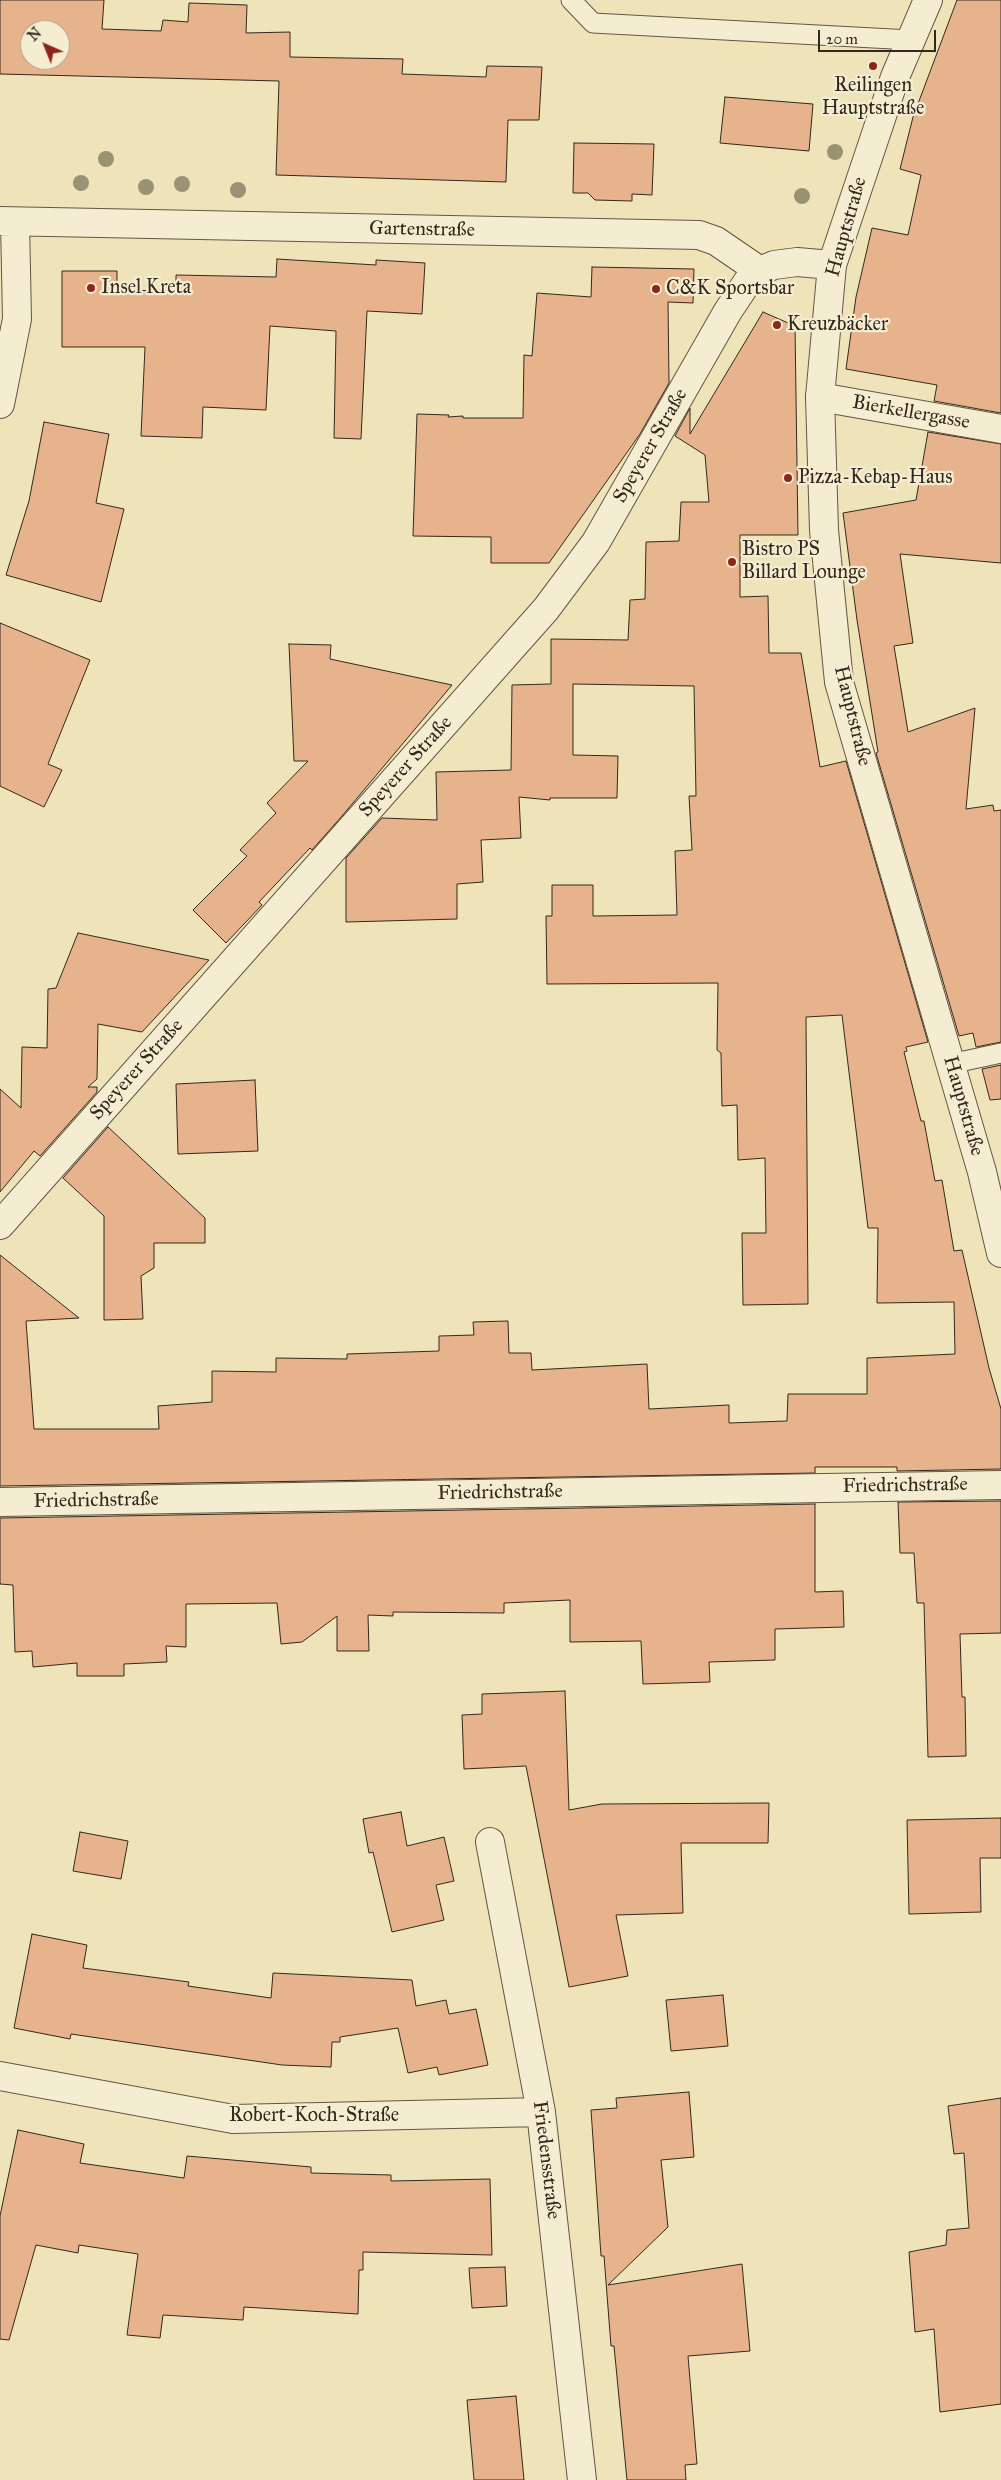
<!DOCTYPE html>
<html>
<head>
<meta charset="utf-8">
<style>
	body { margin:0 }
	#map { position:relative; width:1001px; height:2480px; overflow:hidden; background:#efe3b9; font-family:"IM FELL Great Primer",serif }
	canvas { display:block }
	.north { position:absolute; left:20px; top:20px; width:50px; height:50px; box-sizing:border-box; background:#f5edd2; border:1px solid #a89e8a; border-radius:50%; rotate:316deg; font-size:14px; font-weight:700; line-height:20px; text-align:center; color:#34281d }
	.north::after { content:''; display:block; margin:auto; width:18px; height:22px; background:#8f2418; clip-path:polygon(50% 0,100% 100%,50% 72%,0 100%) }
	.scale { position:absolute; left:818px; top:30px; width:118px; height:22px; box-sizing:border-box; border:2px solid #34281d; border-top:0; padding-left:6px; font-size:15px; line-height:18px; white-space:nowrap; color:#34281d; -webkit-text-stroke:4px #f5edd2; paint-order:stroke }
</style>
</head>
<body>
<div id="map">
<canvas width="1001" height="2480"></canvas>
<div class="north">N</div>
<div class="scale">20 m</div>
</div>
<script>
const ctx = document.querySelector('canvas').getContext('2d');
ctx.lineJoin = 'round';
function paint(path, color) { ctx.fillStyle = color; ctx.fill(path, 'evenodd'); }
const toPath = rows => new Path2D(rows.map(r => 'M' + r).join(''));
function strokePath(path, color, width, dash) { ctx.strokeStyle = color; ctx.lineWidth = width; ctx.lineCap = dash ? 'butt' : 'round'; ctx.setLineDash(dash || []); ctx.stroke(path); }
function write(font, color, halo, rows, align = 'center') {
  ctx.font = font + ' "IM FELL Great Primer",serif'; ctx.lineWidth = 4.5; ctx.setLineDash([]); ctx.textBaseline = 'middle'; ctx.strokeStyle = halo; ctx.fillStyle = color; for (const [text, x, y, turn = 0] of rows) {
    ctx.save(); ctx.translate(x, y); ctx.rotate((+turn || 0) * Math.PI / 180); ctx.textAlign = isNaN(turn) ? turn : align; if (halo) ctx.strokeText(text, 0, 0); ctx.fillText(text, 0, 0); ctx.restore();
  }
}
const building = toPath([
	[0,0,104,0,102,29,161,31,163,20,188,22,189,3,247,5,246,33,290,32,290,57,403,59,402,74,486,77,487,66,542,67,539,120,508,120,506,182,276,175,279,81,0,74,0,0],
	[30,30,60,30,60,60,30,60,30,30],
	[957,0,1001,0,1001,413,934,401,937,385,846,369,856,297,872,228,908,235,921,175,900,169,913,117,957,0],
	[725,97,813,104,809,151,720,143,725,97],
	[574,143,654,144,652,195,632,194,632,201,595,200,588,193,573,193,574,143],
	[277,259,376,265,376,260,425,263,422,314,367,311,361,439,334,438,336,331,270,326,266,410,203,407,202,438,141,436,145,347,62,347,62,271,117,271,117,291,176,290,176,275,276,277,277,259],
	[592,267,694,269,693,303,668,302,669,383,640,434,549,563,491,563,491,537,413,536,417,414,449,415,448,417,463,416,463,418,523,418,524,355,532,356,537,293,591,297,592,267],
	[763,312,795,326,798,535,740,535,740,597,768,596,769,653,801,653,820,767,846,761,928,1042,906,1047,907,1051,904,1052,921,1121,924,1121,935,1181,942,1180,954,1251,962,1250,989,1368,1001,1409,1001,1469,897,1471,897,1467,815,1467,815,1473,0,1486,0,1255,79,1318,26,1321,34,1429,159,1429,158,1406,212,1402,212,1371,276,1372,276,1358,347,1359,347,1354,439,1351,439,1336,474,1335,473,1322,508,1321,509,1353,531,1353,532,1370,647,1364,649,1409,729,1405,729,1423,787,1421,788,1394,867,1394,867,1358,955,1354,954,1302,877,1303,878,1228,868,1228,842,1015,806,1017,808,1304,743,1305,742,1233,766,1233,765,1158,738,1160,737,1105,722,1106,721,1053,717,1050,718,983,547,984,546,916,552,916,552,885,593,885,593,916,677,915,675,851,692,850,689,796,696,796,694,686,573,684,573,755,618,756,617,798,550,798,550,800,519,797,521,838,481,840,483,882,457,884,457,919,346,922,346,858,382,818,437,820,436,772,511,770,512,685,551,684,551,639,628,640,630,600,645,599,646,542,679,541,681,502,709,502,705,455,675,436,690,408,690,434,763,312],
	[44,422,109,434,96,503,124,509,101,602,6,575,29,501,44,422],
	[928,432,1001,444,1001,563,900,554,913,643,894,646,908,732,975,708,966,809,993,805,994,811,1001,810,1001,1042,976,1047,973,1033,959,1036,876,753,878,752,857,620,843,513,916,500,928,432],
	[0,623,90,660,48,764,62,770,44,807,0,786,0,623],
	[289,644,331,645,330,659,452,685,342,816,312,850,310,848,259,902,262,905,226,943,193,910,247,856,240,850,276,813,267,803,308,761,294,761,289,644],
	[78,933,209,960,142,1032,98,1024,97,1079,88,1087,97,1087,97,1092,40,1156,34,1151,0,1192,0,1089,21,1108,22,1047,47,1048,48,989,56,988,78,933],
	[1001,1065,1001,1099,990,1100,982,1069,1001,1065],
	[255,1080,258,1151,178,1154,176,1084,255,1080],
	[108,1127,205,1218,205,1243,154,1243,154,1268,141,1276,143,1319,104,1320,104,1216,63,1178,108,1127],
	[1001,1501,1001,1633,960,1634,962,1697,965,1697,966,1756,928,1757,924,1603,917,1603,914,1553,900,1553,898,1502,1001,1501],
	[815,1504,815,1592,843,1591,844,1627,775,1629,775,1660,709,1662,710,1682,643,1684,641,1641,570,1642,570,1600,504,1603,504,1613,393,1612,393,1616,368,1615,369,1651,337,1651,337,1616,302,1642,281,1644,277,1603,186,1604,186,1647,166,1646,167,1662,124,1664,124,1676,77,1676,77,1663,33,1667,32,1651,15,1652,13,1585,0,1584,0,1518,815,1504],
	[565,1691,569,1810,602,1804,769,1803,768,1843,681,1843,683,1913,616,1915,628,1976,569,1987,526,1766,464,1769,462,1715,482,1714,482,1694,565,1691],
	[401,1812,407,1846,444,1837,454,1881,436,1885,444,1920,392,1932,373,1852,369,1853,363,1819,401,1812],
	[1001,1818,1001,1858,980,1858,981,1912,909,1914,907,1820,1001,1818],
	[80,1832,128,1841,121,1879,73,1871,80,1832],
	[32,1934,87,1945,83,1968,189,1982,188,1986,271,1998,273,1973,412,1980,416,2006,446,2000,449,2014,476,2009,488,2065,439,2075,437,2067,408,2073,398,2028,340,2037,340,2042,332,2042,331,2067,282,2065,71,2034,70,2039,14,2028,32,1934],
	[723,1995,728,2046,671,2051,666,2000,723,1995],
	[689,2092,694,2157,661,2160,668,2227,608,2285,742,2264,750,2351,688,2356,697,2464,685,2465,686,2480,627,2480,614,2346,611,2346,604,2256,601,2256,591,2110,617,2108,616,2098,689,2092],
	[1001,2098,1001,2404,940,2412,934,2329,915,2332,909,2252,946,2245,947,2230,969,2228,964,2153,954,2154,948,2106,1001,2098],
	[18,2130,84,2144,80,2163,184,2178,187,2156,311,2167,311,2173,391,2175,391,2181,490,2179,492,2255,363,2252,363,2270,359,2270,358,2314,244,2307,243,2320,163,2315,160,2338,127,2335,138,2254,79,2245,78,2253,36,2245,9,2340,0,2339,0,2216,18,2130],
	[505,2267,507,2306,472,2308,469,2268,505,2267],
	[516,2396,524,2480,474,2480,467,2400,516,2396]
]);
paint(building, '#e6b38d');
strokePath(building, '#34281d', 1);
const service = toPath([
	[571,0,593,23,911,40],
	[950,1064,1001,1053]
]);
const minor = toPath([
	[0,221,699,235,716,241,760,271],
	[820,397,1001,429],
	[0,404,17,319,15,222],
	[0,1225,546,609,596,542,728,311,748,281,760,271,774,265,797,262,832,265],
	[0,1502,1001,1485],
	[490,1842,541,2112,582,2480],
	[0,2076,233,2119,541,2112]
]);
const tertiary = toPath([
	[928,0,895,77,832,265,820,397,824,530,839,682,982,1172,1001,1253]
]);
strokePath(service, '#635744', 21);
strokePath(minor, '#635744', 30);
strokePath(tertiary, '#635744', 30);
strokePath(service, '#f5edd2', 19);
strokePath(minor, '#f5edd2', 28);
strokePath(tertiary, '#f5edd2', 28);
ctx.fillStyle = '#9a9274';
for (const [x, y] of [
	[835,152],
	[106,159],
	[81,183],
	[182,184],
	[146,187],
	[238,190],
	[802,196]
]) { ctx.beginPath(); ctx.arc(x, y, 8, 0, 2 * Math.PI); ctx.fill(); }
for (const [x, y, r, color] of [
	[873,66,5,"#8f2418"],
	[91,288,5,"#8f2418"],
	[656,289,5,"#8f2418"],
	[777,325,5,"#8f2418"],
	[788,478,5,"#8f2418"],
	[732,562,5,"#8f2418"]
]) { const dot = new Path2D(); dot.arc(x, y, r, 0, 2 * Math.PI); ctx.fillStyle = color; ctx.fill(dot); strokePath(dot, '#f5edd2', 2); }
write('20px', '#34281d', '#f5edd2', [
	["Reilingen",873,86,"center"],
	["Hauptstraße",873,109,"center"],
	["Insel Kreta",101,288],
	["C&K Sportsbar",666,289],
	["Kreuzbäcker",787,325],
	["Pizza-Kebap-Haus",798,478],
	["Bistro PS",742,550],
	["Billard Lounge",742,573]
], 'left');
write('20px', '#34281d', '#f5edd2', [
	["Hauptstraße",847,227,-74],
	["Gartenstraße",422,230,1],
	["Bierkellergasse",911,413,10],
	["Speyerer Straße",651,446,-60],
	["Hauptstraße",852,716,76],
	["Speyerer Straße",406,767,-48],
	["Speyerer Straße",137,1070,-48],
	["Hauptstraße",963,1106,74],
	["Friedrichstraße",905,1486,-1],
	["Friedrichstraße",500,1493,-1],
	["Friedrichstraße",96,1501,-1],
	["Robert-Koch-Straße",314,2116],
	["Friedensstraße",546,2160,83]
]);
</script>
</body>
</html>
